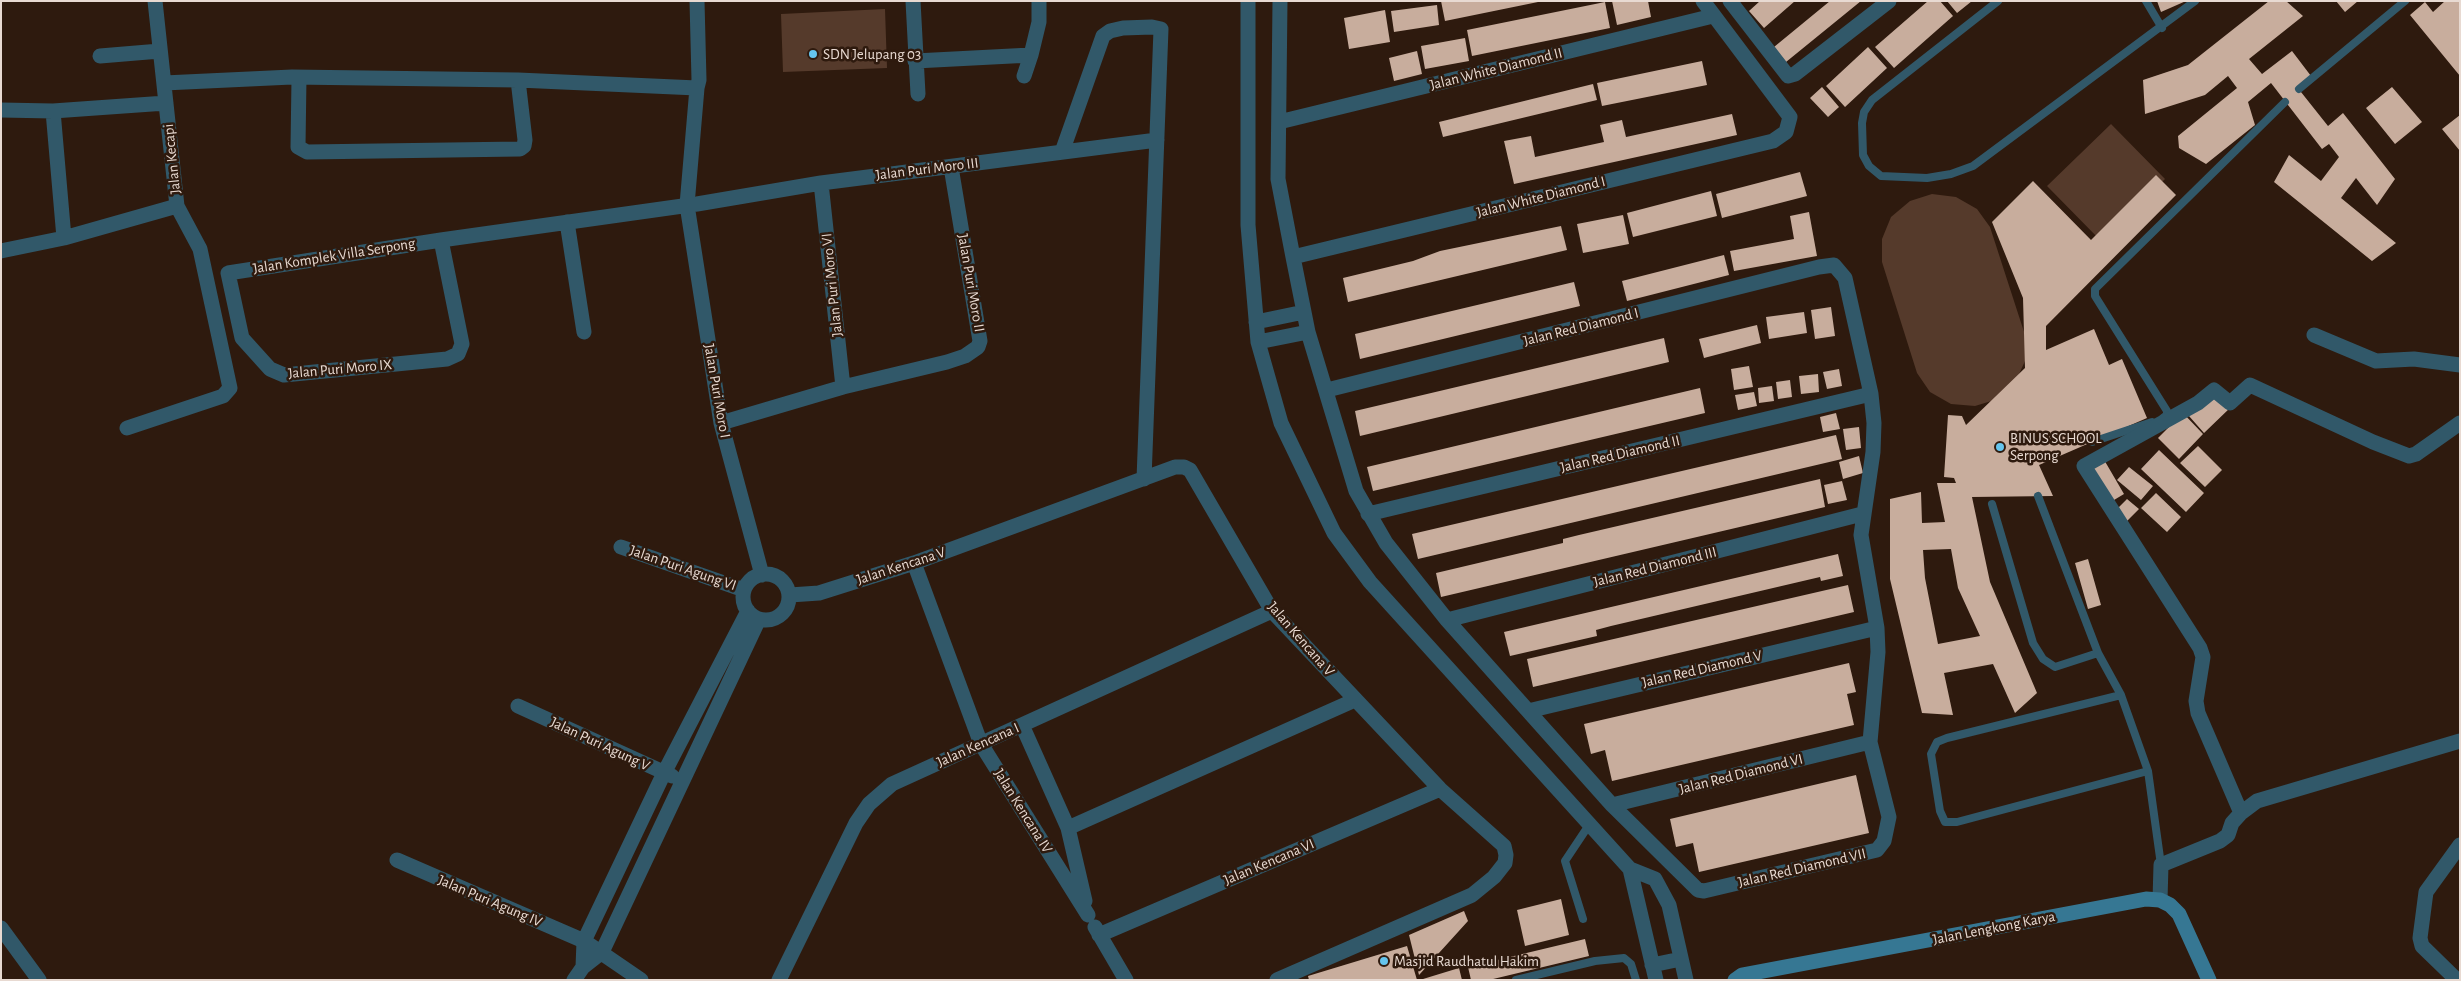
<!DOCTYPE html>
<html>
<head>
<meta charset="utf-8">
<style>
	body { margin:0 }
	#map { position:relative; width:2461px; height:981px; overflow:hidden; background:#2e1a0e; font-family:"Alegreya Sans",sans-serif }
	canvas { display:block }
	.frame { position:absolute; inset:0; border:2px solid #e8dad2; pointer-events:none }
</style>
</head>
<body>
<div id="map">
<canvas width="2461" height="981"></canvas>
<div class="frame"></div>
</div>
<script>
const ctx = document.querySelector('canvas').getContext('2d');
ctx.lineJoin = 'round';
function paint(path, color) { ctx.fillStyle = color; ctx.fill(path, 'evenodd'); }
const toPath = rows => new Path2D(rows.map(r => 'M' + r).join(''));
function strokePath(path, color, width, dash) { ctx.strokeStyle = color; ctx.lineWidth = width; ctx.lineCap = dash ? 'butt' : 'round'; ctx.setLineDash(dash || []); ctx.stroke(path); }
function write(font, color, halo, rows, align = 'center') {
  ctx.font = font + ' "Alegreya Sans",sans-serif'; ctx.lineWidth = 5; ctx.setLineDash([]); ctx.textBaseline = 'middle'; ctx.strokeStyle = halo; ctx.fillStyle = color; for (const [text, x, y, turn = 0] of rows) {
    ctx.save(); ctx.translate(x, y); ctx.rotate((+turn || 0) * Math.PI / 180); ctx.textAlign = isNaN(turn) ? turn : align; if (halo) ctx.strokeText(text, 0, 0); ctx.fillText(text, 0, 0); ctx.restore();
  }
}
paint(toPath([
	[885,9,887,68,783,72,781,14],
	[2111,124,2165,179,2102,242,2047,186],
	[1932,194,1956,197,1977,209,1990,227,2026,338,2025,361,2015,383,1998,399,1975,406,1951,404,1930,392,1917,373,1882,262,1882,239,1891,217,1910,201]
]), '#553a2b');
paint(toPath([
	[1441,1,1538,1,1538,2,1445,21],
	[1612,1,1648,1,1651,17,1617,25],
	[1760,1,1795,1,1764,28,1749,11],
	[1830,1,1861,1,1786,62,1774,47],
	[1928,1,1940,1,1953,16,1894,68,1875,47],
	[1947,1,1972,1,1957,13],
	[2157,1,2186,1,2161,12],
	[2269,1,2286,1,2303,16,2249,59,2262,74,2292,51,2311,76,2297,87,2328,126,2343,113,2395,179,2377,205,2356,178,2341,198,2396,243,2372,261,2274,182,2289,155,2321,181,2339,157,2329,144,2322,149,2271,83,2248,102,2255,125,2206,164,2179,148,2178,136,2237,88,2228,76,2205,95,2145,114,2143,80,2188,65],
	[2336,1,2358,1,2345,12],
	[2445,1,2460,1,2460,76,2410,15,2425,2,2433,12],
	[1605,2,1610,28,1472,56,1467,30],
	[1437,5,1439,25,1394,32,1391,11],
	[1385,10,1390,42,1349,49,1344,18],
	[1465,38,1469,61,1425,69,1421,46],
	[1868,47,1887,68,1845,107,1826,86],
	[1417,51,1422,74,1394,81,1389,58],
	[1702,61,1707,85,1602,106,1597,83],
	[1593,84,1597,100,1443,137,1439,122],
	[1822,87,1839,107,1828,117,1810,98],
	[2392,87,2422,122,2395,144,2366,108],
	[1732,114,1737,135,1514,184,1504,141,1531,136,1535,157,1604,142,1600,125,1622,120,1626,137],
	[2460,115,2460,151,2442,129],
	[1800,172,1807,196,1722,218,1716,194],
	[2156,175,2176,195,2046,326,2046,350,2094,329,2109,365,2122,359,2147,418,2039,465,2053,496,1972,497,1990,582,2037,693,2015,713,1993,664,1944,673,1953,715,1922,713,1890,579,1890,499,1921,492,1922,523,1945,522,1937,483,1956,483,1954,478,1944,477,1948,415,1962,416,1966,425,2025,368,2023,298,1992,222,2033,181,2091,240],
	[1951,549,1958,588,1980,636,1938,644,1925,578,1923,550],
	[1711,191,1717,216,1633,237,1627,213],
	[1809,212,1817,256,1734,271,1730,251,1794,239,1790,216],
	[1623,215,1629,244,1583,253,1577,224],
	[1561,226,1567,250,1348,302,1343,278,1413,261,1440,251],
	[1724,255,1729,275,1627,301,1622,281],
	[1574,282,1580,306,1360,359,1355,334],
	[1831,307,1835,336,1815,339,1811,310],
	[1804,312,1807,333,1769,339,1766,317],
	[1757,325,1761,343,1704,358,1699,339],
	[1664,338,1669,362,1360,436,1355,411],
	[1749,366,1753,387,1734,390,1731,369],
	[1839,369,1842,386,1827,389,1823,372],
	[1818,374,1819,392,1801,394,1799,376],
	[1790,380,1792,397,1778,399,1776,382],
	[1772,386,1774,401,1759,403,1758,388],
	[1700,388,1705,413,1373,491,1367,467],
	[2215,391,2231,407,2204,433,2189,416],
	[1754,392,1757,406,1738,410,1735,395],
	[1836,413,1840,429,1823,432,1820,417],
	[2183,413,2203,434,2179,459,2158,438],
	[1859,427,1861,448,1846,450,1843,429],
	[1836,435,1842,459,1418,559,1412,534],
	[2198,446,2222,470,2205,487,2180,463],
	[2159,450,2204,493,2186,512,2141,469],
	[1859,456,1863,473,1843,479,1839,462],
	[2103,458,2124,494,2109,503,2088,467],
	[2129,467,2153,486,2141,500,2117,480],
	[1820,479,1825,507,1441,597,1436,573,1563,543,1563,539,1579,535],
	[1842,481,1847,500,1828,504,1824,485],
	[2156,493,2181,517,2167,532,2141,508],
	[2127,499,2139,509,2127,521,2116,510],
	[1838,554,1843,576,1821,581,1820,577,1611,626,1596,630,1597,636,1510,656,1504,632],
	[2088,559,2101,605,2088,609,2075,563],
	[1848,585,1854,612,1533,687,1527,659],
	[1849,663,1856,692,1847,694,1854,725,1612,781,1605,750,1591,754,1584,724],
	[1856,775,1869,833,1699,872,1693,843,1676,847,1670,819],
	[1561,899,1569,935,1525,946,1517,910],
	[1464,911,1468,921,1419,975,1409,935],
	[1585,939,1589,956,1489,980,1471,980,1468,967],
	[1407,946,1417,980,1309,980,1308,976],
	[1459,968,1462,980,1423,980,1423,979]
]), '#c8ad9d');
strokePath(toPath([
	[1998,1,1872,100,1864,112,1862,123,1863,155,1869,166,1881,176,1927,178,1951,174,1973,166,2195,1],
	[2146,1,2162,28],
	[2299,89,2405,1],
	[2163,418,2167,415,2167,411,2095,296,2095,289,2285,102],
	[2092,442,2152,422],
	[2038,496,2098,653,2121,695,2148,771,2161,865],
	[1992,504,2033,643,2043,659,2055,667,2098,653],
	[2121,695,1947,738,1937,742,1931,754,1940,811,1945,822,1957,822,2148,771],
	[1583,919,1565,861,1589,825],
	[1516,980,1595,961,1624,958,1631,964,1636,980]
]), '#315869', 8);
strokePath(toPath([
	[913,1,918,94],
	[1248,1,1248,225,1258,342,1281,423,1334,533,1370,582,1630,869,1655,879,1669,905,1686,980],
	[1280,1,1278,179,1293,257,1308,332,1356,491,1386,543,1447,620,1612,805,1698,890,1704,891,1877,850,1884,841,1889,817,1870,742,1878,652,1877,628,1861,535,1873,452,1874,423,1871,394,1845,278,1834,265,1819,267,1327,390],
	[1730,1,1788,76,1795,74,1889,1],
	[100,56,160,51],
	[915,61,1031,55,1039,22,1039,1],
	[1024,76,1031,55],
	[299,78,298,147,307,152,520,149,524,146,525,140,518,80],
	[164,83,292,77,518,80,697,88,699,80,697,1],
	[697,88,687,205,721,423,762,575],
	[1,110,53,111,64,238],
	[53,111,166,103],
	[1279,122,1713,16],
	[1062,152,1103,36,1110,31,1123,28,1152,27,1161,29,1144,479],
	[821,183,843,387],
	[567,222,584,332],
	[441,240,462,344,458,354,447,359,284,375,270,369,242,338,228,273,441,240,697,204,821,183,1157,140],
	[1,251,64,238,177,206],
	[1293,257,1773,141,1786,132,1790,117,1703,1],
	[1256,322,1304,312],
	[2314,335,2376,361,2414,359,2460,365],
	[1258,342,1308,332],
	[721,423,843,387,947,362,965,356,978,347,980,341,951,167],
	[127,428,223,396,230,388,200,249,177,206,155,1],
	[1368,514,1871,394],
	[621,547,744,590],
	[914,563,981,744,1088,915],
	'743 597a23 23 0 1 1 46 0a23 23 0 1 1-46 0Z',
	[790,595,819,593,914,563,1175,467,1184,467,1190,470,1272,611,1440,789,1504,846,1506,855,1505,863,1494,877,1472,895,1277,980],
	[1447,620,1862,514],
	[518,706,672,776],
	[1528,711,1877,628],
	[1022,725,1068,828,1085,901],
	[1612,805,1870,742],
	[2241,813,2198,713,2196,701,2203,657,2200,648,2084,466,2198,403,2214,390,2230,403,2250,385,2373,442,2409,456,2416,454,2460,423],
	[1068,828,1355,700],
	[397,860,584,941,641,980],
	[1630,869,1656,980],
	[2160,900,2161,865,2220,841,2228,835,2232,823,2241,813,2257,801,2460,741],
	[1095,927,1126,980],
	[1,928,39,980],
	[1099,935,1440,789],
	[1652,965,1681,959],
	[583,967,584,941,664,773,748,611],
	[574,980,583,967,602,952,759,619],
	[779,980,856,823,869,804,892,784,1272,611],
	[2457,980,2422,946,2420,938,2426,892,2460,845]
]), '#315869', 15);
strokePath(toPath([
	[1735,980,1742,975,2146,899,2160,900,2170,905,2179,914,2209,980]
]), '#367793', 15);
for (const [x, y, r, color] of [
	[813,54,5,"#65c5ee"],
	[2000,447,5,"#65c5ee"],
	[1384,961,5,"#65c5ee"]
]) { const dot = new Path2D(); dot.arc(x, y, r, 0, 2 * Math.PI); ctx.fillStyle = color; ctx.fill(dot); strokePath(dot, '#2e1a0e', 2); }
write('15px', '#e8dad2', '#2e1a0e', [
	["SDN Jelupang 03",823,54],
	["BINUS SCHOOL",2010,438],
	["Serpong",2010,455],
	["Masjid Raudhatul Hakim",1394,961]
], 'left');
write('15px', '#e8dad2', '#2e1a0e', [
	["Jalan White Diamond II",1496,69,-14],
	["Jalan Kecapi",172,159,-96],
	["Jalan Puri Moro III",927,169,-7],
	["Jalan White Diamond I",1541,197,-14],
	["Jalan Komplek Villa Serpong",334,256,-9],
	["Jalan Puri Moro II",971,283,80],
	["Jalan Puri Moro VI",832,285,-96],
	["Jalan Red Diamond I",1581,327,-14],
	["Jalan Puri Moro IX",340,369,-5],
	["Jalan Puri Moro I",717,391,80],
	["Jalan Red Diamond II",1620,454,-13],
	["Jalan Kencana V",901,566,-18],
	["Jalan Red Diamond III",1655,567,-14],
	["Jalan Puri Agung VI",683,568,19],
	["Jalan Kencana V",1301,639,49],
	["Jalan Red Diamond V",1702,669,-13],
	["Jalan Puri Agung V",600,744,25],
	["Jalan Kencana I",978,745,-24],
	["Jalan Red Diamond VI",1741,774,-14],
	["Jalan Kencana IV",1023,811,58],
	["Jalan Kencana VI",1269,862,-23],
	["Jalan Red Diamond VII",1802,868,-13],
	["Jalan Puri Agung IV",490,901,23],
	["Jalan Lengkong Karya",1994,928,-11]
]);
</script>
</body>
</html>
